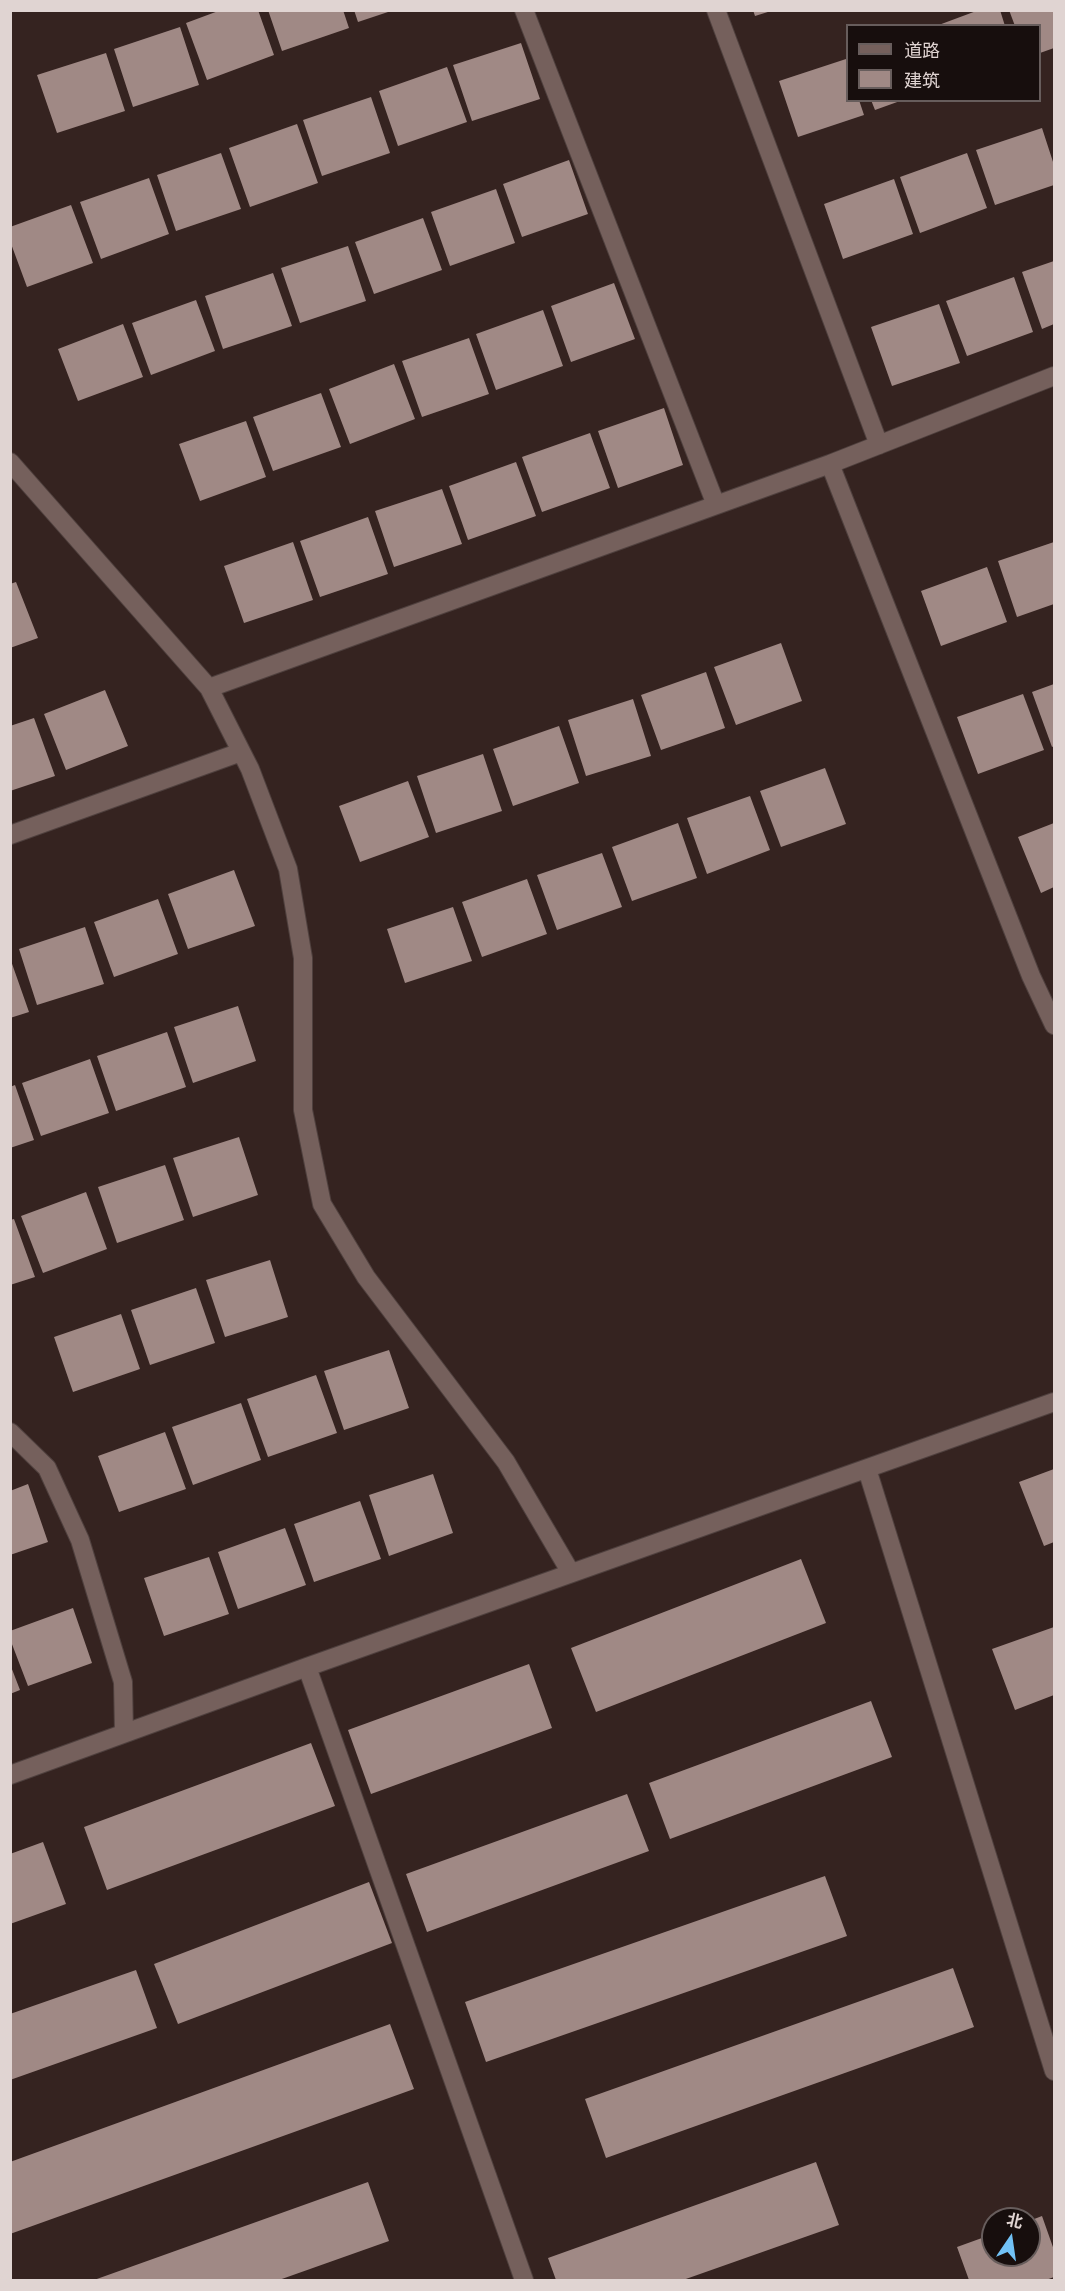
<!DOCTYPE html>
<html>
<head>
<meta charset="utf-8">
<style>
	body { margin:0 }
	#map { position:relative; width:1065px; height:2291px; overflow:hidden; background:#352320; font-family:Signika,"Noto Sans SC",sans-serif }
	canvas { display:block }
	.frame { position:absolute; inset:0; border:12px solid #e0d4d2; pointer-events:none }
	.legend { position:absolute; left:846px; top:24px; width:195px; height:78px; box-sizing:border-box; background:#170e0d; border:2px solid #675d5c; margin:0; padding:8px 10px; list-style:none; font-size:18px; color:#e0d4d2 }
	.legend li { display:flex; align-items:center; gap:12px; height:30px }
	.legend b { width:30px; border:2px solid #675d5c }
	.north { position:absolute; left:981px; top:2207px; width:60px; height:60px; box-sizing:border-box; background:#170e0d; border:2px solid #675d5c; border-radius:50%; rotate:13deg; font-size:16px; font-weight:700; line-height:24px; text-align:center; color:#e0d4d2 }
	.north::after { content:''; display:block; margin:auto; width:21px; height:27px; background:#71c1f5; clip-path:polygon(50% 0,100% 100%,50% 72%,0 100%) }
</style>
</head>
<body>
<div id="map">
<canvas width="1065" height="2291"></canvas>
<div class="frame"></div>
<ul class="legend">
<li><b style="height:8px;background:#75605c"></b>道路</li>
<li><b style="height:16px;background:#a08985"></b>建筑</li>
</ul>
<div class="north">北</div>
</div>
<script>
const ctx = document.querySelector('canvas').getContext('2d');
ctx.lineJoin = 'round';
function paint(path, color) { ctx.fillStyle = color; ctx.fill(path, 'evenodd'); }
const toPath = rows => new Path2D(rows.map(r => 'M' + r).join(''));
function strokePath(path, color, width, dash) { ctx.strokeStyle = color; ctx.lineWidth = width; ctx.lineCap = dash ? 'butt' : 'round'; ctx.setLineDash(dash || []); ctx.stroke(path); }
paint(toPath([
	[221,10,258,10,274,55,207,80,186,23],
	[268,10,343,10,349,28,282,51],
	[354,10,391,10,391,11,358,22],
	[753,10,771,10,771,11,755,16],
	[979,10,1000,10,1005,26,936,26],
	[1009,10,1054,10,1054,48,1040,53,1040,26,1015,26],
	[180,27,199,85,133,107,114,49],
	[521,43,540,99,472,121,453,65],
	[106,53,125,111,57,133,37,75],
	[846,59,848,100,859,100,864,115,798,137,779,81],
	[447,67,467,122,398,146,379,91],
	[371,97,390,153,322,176,303,120],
	[871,100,900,100,900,101,875,110],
	[297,124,318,183,250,207,229,148],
	[1042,128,1054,165,1054,185,995,205,976,150],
	[221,153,241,209,176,231,157,175],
	[967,153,987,208,920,233,900,177],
	[569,160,588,214,522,237,503,184],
	[149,178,169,234,101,259,80,202],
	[894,179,913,234,843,259,824,204],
	[496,189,515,243,450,266,431,212],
	[71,205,93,263,27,287,10,241,10,227],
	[423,218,442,270,374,294,355,242],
	[348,246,366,301,300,323,281,268],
	[1054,261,1054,324,1042,329,1022,272],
	[273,273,292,326,223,349,205,296],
	[1014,277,1033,332,967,356,946,301],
	[614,283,635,339,571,362,551,306],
	[196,300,215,351,151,375,132,323],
	[939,304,960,363,892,386,871,327],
	[543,310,563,366,496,390,476,334],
	[123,324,143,377,78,401,58,349],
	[469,338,489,394,422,417,402,361],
	[394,364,415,419,350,444,329,389],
	[321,393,341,447,273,471,253,417],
	[664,408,683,465,618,488,598,431],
	[246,421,266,477,200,501,179,444],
	[590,433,610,488,542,512,522,457],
	[516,462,536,516,468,540,449,486],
	[442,489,462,544,394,567,375,511],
	[368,517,388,574,320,597,300,541],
	[293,542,313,600,244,623,224,566],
	[1054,542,1054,604,1017,617,998,561],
	[987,567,1007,622,941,646,921,591],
	[16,582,38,638,10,648,10,584],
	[781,643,802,701,736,725,714,667],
	[706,672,725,728,661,750,641,695],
	[1054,684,1054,746,1052,747,1032,692],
	[105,690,128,746,66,770,44,714],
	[1023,694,1044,750,978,774,957,717],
	[633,699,651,756,586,776,568,720],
	[34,718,55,776,10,791,10,726],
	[559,726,579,783,513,806,493,749],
	[483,754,502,811,436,833,417,776],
	[825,768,846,824,781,847,760,791],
	[408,781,429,837,360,862,339,806],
	[750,796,770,850,707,874,687,818],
	[678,823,697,878,632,901,612,847],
	[1054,823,1054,887,1041,893,1018,837],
	[602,853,622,907,557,930,537,875],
	[234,870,255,926,188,949,168,894],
	[527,879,547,934,482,957,462,902],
	[158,899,178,954,114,977,94,922],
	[453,907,472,961,405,983,387,929],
	[85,927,104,984,37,1005,19,949],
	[10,958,29,1012,10,1018],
	[238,1006,256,1061,193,1083,174,1027],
	[167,1032,186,1087,116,1111,97,1056],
	[90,1059,109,1113,41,1136,22,1083],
	[15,1085,34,1140,10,1148,10,1087],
	[239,1137,258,1195,193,1217,173,1158],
	[165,1165,184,1220,117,1243,98,1187],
	[86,1192,107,1249,43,1273,21,1216],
	[14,1219,35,1277,10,1285,10,1220],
	[270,1260,288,1317,225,1337,206,1280],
	[196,1288,215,1343,150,1365,131,1310],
	[121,1314,140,1369,73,1392,54,1337],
	[389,1350,409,1408,344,1430,324,1371],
	[316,1375,337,1433,268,1457,247,1399],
	[241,1403,261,1460,193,1485,172,1427],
	[165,1432,186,1489,119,1512,98,1456],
	[1054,1469,1054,1542,1044,1546,1019,1482],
	[433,1474,453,1533,389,1556,369,1495],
	[28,1484,48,1542,10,1555,10,1491],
	[360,1501,381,1559,314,1582,294,1524],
	[285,1528,306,1585,238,1609,218,1552],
	[209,1557,229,1614,164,1636,144,1578],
	[801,1559,826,1623,596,1712,571,1648],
	[73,1608,92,1663,28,1686,10,1639,10,1631],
	[1054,1627,1054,1695,1015,1710,992,1649],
	[10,1664,20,1690,10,1694],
	[529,1664,552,1728,371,1794,348,1730],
	[871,1701,892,1757,670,1839,649,1783],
	[311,1743,335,1806,107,1890,84,1827],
	[627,1794,649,1851,427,1932,406,1874],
	[43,1842,66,1904,10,1924,10,1854],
	[825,1876,847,1936,486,2062,465,2002],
	[369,1882,392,1943,178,2024,154,1964],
	[953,1968,974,2027,606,2158,585,2099],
	[136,1970,157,2028,10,2080,10,2014],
	[390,2024,414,2089,10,2234,10,2162],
	[816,2162,839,2225,683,2280,556,2280,548,2258],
	[368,2182,389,2241,279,2280,94,2280],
	[1042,2216,1054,2250,1054,2277,1046,2280,969,2280,957,2247,993,2234,993,2255,1029,2255,1029,2221]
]), '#a08985');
const minor = toPath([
	[524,10,716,505],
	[716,10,879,445],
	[10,462,209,688,250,769,288,869,303,958,303,1110,322,1204,366,1277,506,1462,571,1573],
	[830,464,1031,976,1054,1025],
	[209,688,830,464,1054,376],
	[10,835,241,752],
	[10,1432,47,1468,80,1540,123,1682,124,1733],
	[867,1469,1054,2071],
	[307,1667,524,2280],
	[10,1775,307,1667,1054,1402]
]);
strokePath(minor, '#4f403e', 20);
strokePath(minor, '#75605c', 18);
</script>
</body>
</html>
